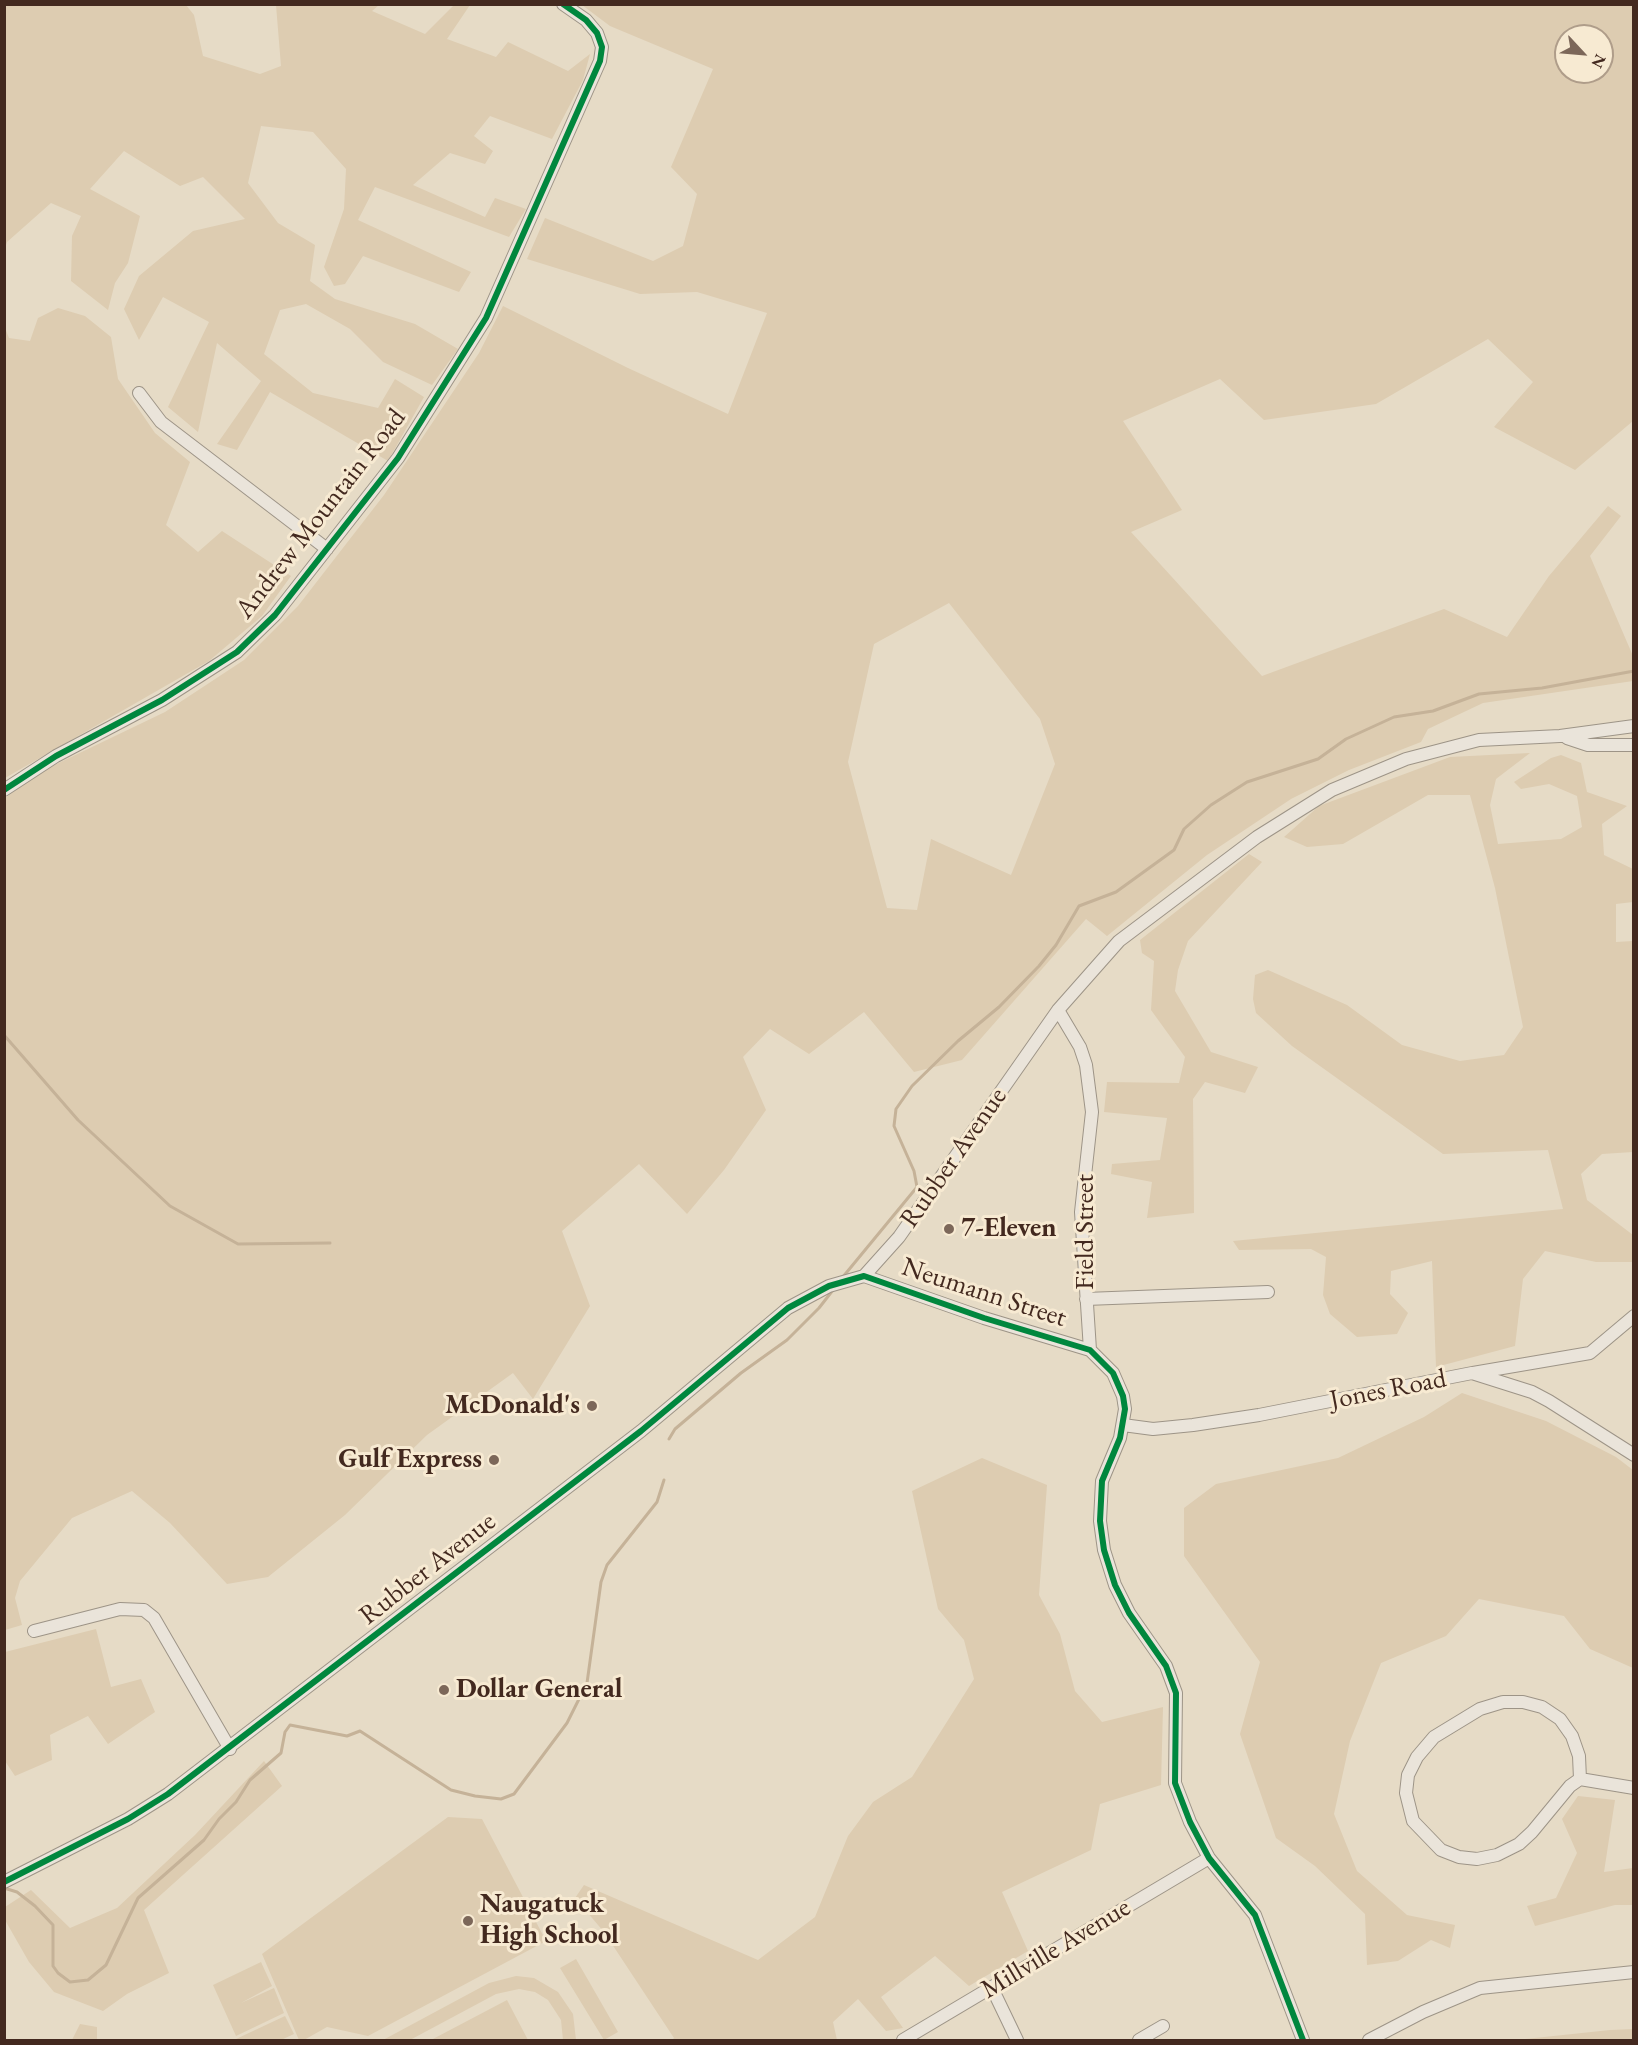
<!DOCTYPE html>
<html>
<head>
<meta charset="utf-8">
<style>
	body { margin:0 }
	#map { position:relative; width:1638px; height:2045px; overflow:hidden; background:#e6dbc6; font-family:"EB Garamond",serif }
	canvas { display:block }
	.frame { position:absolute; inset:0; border:6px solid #43291f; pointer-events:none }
	.north { position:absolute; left:1554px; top:24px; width:60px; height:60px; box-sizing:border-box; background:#f7ead2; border:2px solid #af9d8a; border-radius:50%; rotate:116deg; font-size:16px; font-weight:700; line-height:24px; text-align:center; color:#43291f }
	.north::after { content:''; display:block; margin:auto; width:21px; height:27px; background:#7c6759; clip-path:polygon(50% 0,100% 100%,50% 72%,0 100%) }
</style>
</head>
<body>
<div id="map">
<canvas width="1638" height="2045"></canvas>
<div class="frame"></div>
<div class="north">N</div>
</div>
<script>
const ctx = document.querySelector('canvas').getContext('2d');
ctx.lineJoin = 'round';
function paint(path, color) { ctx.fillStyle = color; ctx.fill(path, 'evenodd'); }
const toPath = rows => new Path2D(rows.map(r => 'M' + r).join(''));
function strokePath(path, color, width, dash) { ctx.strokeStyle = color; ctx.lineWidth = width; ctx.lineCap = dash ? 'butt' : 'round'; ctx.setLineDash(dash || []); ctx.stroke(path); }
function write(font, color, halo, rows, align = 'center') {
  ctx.font = font + ' "EB Garamond",serif'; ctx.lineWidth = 6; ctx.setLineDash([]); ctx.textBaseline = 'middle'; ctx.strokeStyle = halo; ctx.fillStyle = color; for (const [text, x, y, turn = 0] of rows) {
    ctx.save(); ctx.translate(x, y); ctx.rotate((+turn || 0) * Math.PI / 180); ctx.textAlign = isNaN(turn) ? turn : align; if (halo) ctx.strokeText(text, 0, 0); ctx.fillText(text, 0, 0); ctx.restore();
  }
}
paint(toPath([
	[5,4,186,5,194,15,203,56,260,74,281,66,276,5,379,5,372,11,425,34,454,5,470,5,447,39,496,57,508,42,568,71,590,54,583,80,552,139,490,116,474,136,493,151,485,164,450,153,413,185,485,217,495,198,526,209,509,237,375,187,358,220,471,272,459,292,363,256,345,284,334,286,324,267,344,209,346,169,313,132,261,126,248,183,278,223,315,245,310,281,335,299,415,324,458,349,432,385,383,362,350,329,306,304,280,310,264,354,313,393,378,408,395,379,424,397,388,461,270,392,237,450,217,444,261,381,217,343,198,432,168,407,209,322,163,297,139,340,124,309,139,276,193,231,245,219,203,177,180,186,124,151,90,189,140,216,128,263,115,283,108,310,71,281,72,236,81,216,51,203,7,242,5,248],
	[582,5,1633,5,1633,421,1575,470,1494,427,1533,382,1488,339,1376,404,1264,420,1220,379,1123,421,1182,510,1131,532,1262,676,1444,609,1507,637,1549,576,1608,506,1621,516,1590,556,1633,656,1633,681,1483,703,1428,729,1421,742,1349,770,1291,799,1207,855,1107,936,1086,919,962,1060,914,1072,864,1012,809,1054,770,1029,743,1057,766,1110,724,1170,687,1214,639,1164,562,1231,590,1306,533,1399,513,1373,427,1435,345,1515,268,1577,227,1584,170,1523,132,1491,72,1518,20,1581,15,1598,22,1625,5,1630,5,798,42,771,165,712,244,660,298,606,384,495,479,353,503,306,628,368,728,414,767,313,697,292,640,294,527,259,545,218,653,261,683,246,697,194,671,167,713,69,610,26],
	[1566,36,1602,36,1602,72,1566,72],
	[949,603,1040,719,1055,764,1011,875,931,839,917,910,887,908,848,762,874,644],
	[58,308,85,316,111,337,118,379,155,433,190,462,166,525,198,552,222,531,291,576,262,616,209,661,5,778,5,328,9,338,30,341,38,318],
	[1530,753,1496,779,1490,805,1498,844,1561,839,1582,827,1577,796,1549,784,1521,789,1514,782,1551,758,1561,755,1581,763,1587,792,1627,806,1602,824,1604,855,1633,869,1633,902,1616,904,1616,942,1633,941,1633,1152,1602,1154,1581,1174,1587,1200,1633,1235,1633,1262,1596,1262,1545,1251,1523,1279,1515,1346,1436,1367,1432,1261,1391,1271,1390,1294,1408,1313,1397,1334,1357,1337,1330,1314,1323,1295,1326,1257,1311,1249,1239,1250,1233,1241,1563,1209,1548,1150,1443,1154,1292,1046,1256,1013,1253,999,1255,975,1268,970,1347,1005,1402,1045,1460,1061,1504,1055,1523,1027,1495,888,1470,795,1428,795,1343,844,1307,847,1284,837,1319,806,1450,757],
	[1249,854,1262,862,1188,941,1178,970,1175,991,1211,1052,1258,1067,1245,1093,1205,1082,1193,1099,1194,1213,1147,1218,1152,1182,1111,1174,1112,1164,1160,1160,1167,1118,1104,1112,1107,1082,1179,1083,1185,1057,1151,1010,1154,961,1142,953,1140,940],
	[1462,1393,1546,1421,1616,1457,1633,1470,1633,1668,1590,1649,1564,1616,1479,1599,1446,1636,1381,1663,1350,1741,1334,1814,1357,1871,1407,1915,1455,1925,1450,1948,1431,1940,1398,1961,1367,1965,1365,1914,1315,1866,1276,1838,1240,1734,1260,1662,1184,1556,1184,1508,1216,1484,1338,1458,1424,1417],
	[982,1458,1047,1485,1039,1595,1060,1634,1075,1691,1102,1722,1163,1707,1161,1785,1100,1804,1091,1850,1002,1892,1028,1951,969,1986,935,1956,881,1997,903,2028,886,2031,858,1999,833,2022,837,2040,672,2040,674,2038,604,1932,575,1898,584,1885,758,1960,815,1917,848,1836,873,1802,912,1777,974,1679,964,1640,938,1609,912,1491],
	[96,1629,111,1687,141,1679,155,1712,108,1744,88,1716,50,1735,52,1760,15,1776,5,1761,5,1652],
	[264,1761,282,1786,144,1910,169,1973,127,1994,103,2011,54,1992,29,1962,5,1920,5,1907,31,1890,70,1928,117,1908,195,1835],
	[1578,1796,1615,1800,1604,1872,1633,1868,1633,1905,1615,1905,1535,1926,1527,1906,1556,1898,1577,1853,1562,1819],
	[448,1817,482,1819,546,1941,368,2036,327,2027,304,2040,299,2040,262,1954],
	[576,1959,618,2032,604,2040,560,1968],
	[261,1962,272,1986,241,2003,274,1988,284,2013,236,2036,213,1985],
	[516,1976,534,1978,558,1992,573,2014,576,2040,563,2040,561,2020,548,2000,535,1992,519,1989,496,1994,410,2040,383,2040,489,1983],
	[507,2000,528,2040,431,2040],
	[285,2016,294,2034,281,2040,236,2039],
	[80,2024,97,2027,97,2040,72,2040],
	[1633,2029,1633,2040,1516,2040,1610,2030]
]), '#ddccb1');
strokePath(toPath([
	[4,1035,78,1120,170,1206,238,1244,330,1243],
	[842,1278,917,1187,914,1171,894,1126,896,1109,912,1086,958,1041,999,1007,1039,966,1056,945,1079,906,1116,892,1174,850,1184,829,1211,805,1247,782,1318,759,1346,739,1394,717,1433,711,1479,694,1542,688,1634,671],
	[669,1439,675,1429,741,1373,787,1340,819,1308,833,1290],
	[4,1888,17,1892,35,1906,53,1925,53,1966,58,1973,70,1982,88,1980,106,1965,138,1898,204,1840,219,1819,236,1802,250,1780,281,1753,285,1732,290,1725,347,1736,360,1731,451,1790,475,1796,501,1799,514,1794,567,1723,587,1683,601,1582,607,1565,657,1502,664,1480]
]), '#c5b298', 3);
const minor = toPath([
	[139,393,161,422,327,549],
	[1567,738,1588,745,1634,745],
	[4,790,56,756,162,700,237,652,275,615,398,458,486,318,600,61,602,47,597,33,586,20,563,4],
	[1058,1010,1080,1047,1086,1065,1092,1112,1081,1212,1090,1350],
	[864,1276,899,1237,1058,1010,1119,941,1257,837,1332,790,1406,759,1479,740,1560,736,1634,726],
	[1086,1299,1268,1292],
	[1473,1373,1590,1353,1634,1316],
	[1123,1425,1153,1429,1193,1425,1259,1415,1472,1373,1532,1392,1549,1401,1634,1455],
	[34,1631,120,1609,144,1610,154,1618,230,1749],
	[1503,1702,1523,1702,1542,1707,1560,1719,1572,1736,1579,1756,1580,1779,1570,1786,1532,1832,1519,1844,1497,1855,1477,1859,1459,1857,1441,1850,1413,1821,1406,1793,1408,1775,1417,1757,1434,1737,1480,1709,1503,1702],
	[1580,1779,1634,1788],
	[4,1882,128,1819,168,1794,641,1431,788,1308,829,1286,864,1276,984,1318,1090,1350,1113,1373,1123,1396,1125,1409,1120,1438,1102,1481,1100,1521,1104,1550,1115,1585,1129,1613,1166,1666,1176,1693,1175,1783,1190,1822,1209,1858,1255,1915,1303,2040],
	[992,1988,1017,2040],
	[903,2040,1209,1858],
	[1139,2040,1163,2026],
	[1369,2040,1423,2012,1480,1988,1634,1972]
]);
strokePath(minor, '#9d9487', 14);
strokePath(minor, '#eae4da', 12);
strokePath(toPath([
	[4,790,56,756,162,700,237,652,275,615,398,458,486,318,600,61,602,47,597,33,586,20,563,4],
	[4,1882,128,1819,168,1794,641,1431,788,1308,829,1286,864,1276,984,1318,1090,1350,1113,1373,1123,1396,1125,1409,1120,1438,1102,1481,1100,1521,1104,1550,1115,1585,1129,1613,1166,1666,1176,1693,1175,1783,1190,1822,1209,1858,1255,1915,1303,2040]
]), '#00873e', 6);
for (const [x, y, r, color] of [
	[949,1229,6,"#7c6759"],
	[592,1406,6,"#7c6759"],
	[494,1460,6,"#7c6759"],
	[444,1690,6,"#7c6759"],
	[468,1921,6,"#7c6759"]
]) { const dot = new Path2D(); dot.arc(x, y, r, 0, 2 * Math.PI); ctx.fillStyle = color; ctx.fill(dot); strokePath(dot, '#f7ead2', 2); }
write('27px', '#43291f', '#f7ead2', [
	["Andrew Mountain Road",321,514,-52],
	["Rubber Avenue",954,1158,-55],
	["Field Street",1086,1232,-90],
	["Neumann Street",984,1293,18],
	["Jones Road",1388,1390,-11],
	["Rubber Avenue",428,1569,-38],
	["Millville Avenue",1056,1949,-31]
]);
write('bold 27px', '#43291f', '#f7ead2', [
	["7-Eleven",961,1229],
	["McDonald's",580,1406,"right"],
	["Gulf Express",482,1460,"right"],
	["Dollar General",456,1690],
	["Naugatuck",480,1905],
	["High School",480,1936]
], 'left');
</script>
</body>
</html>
